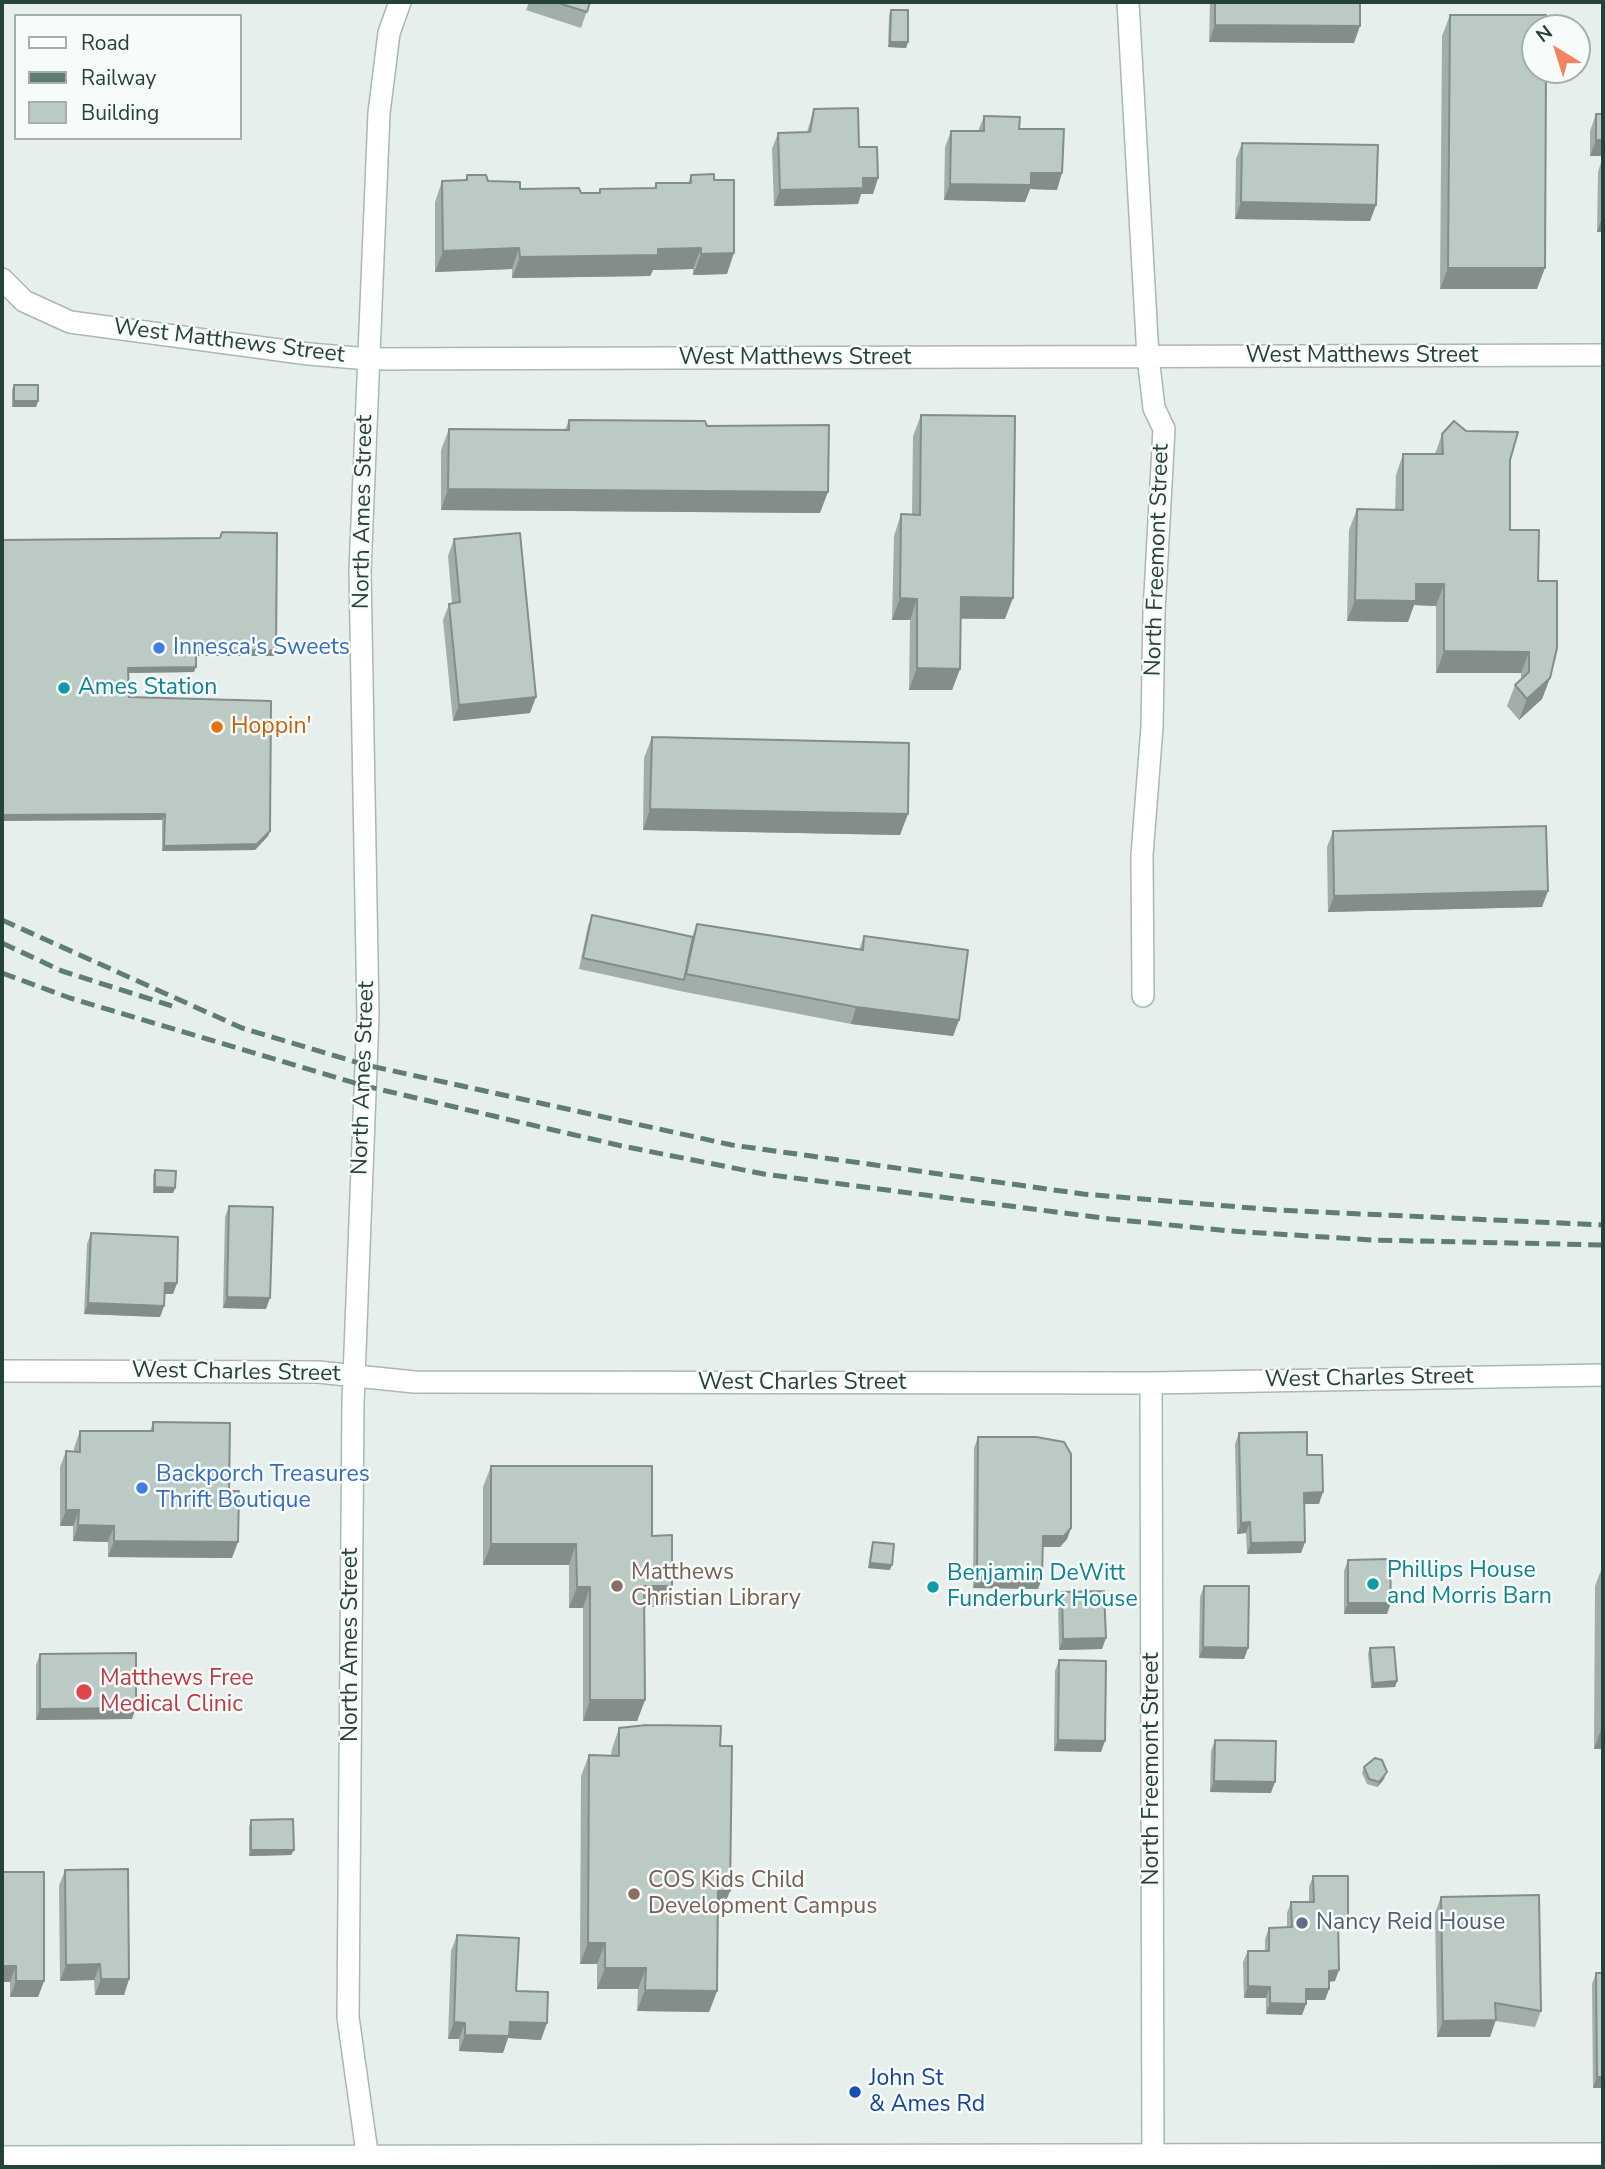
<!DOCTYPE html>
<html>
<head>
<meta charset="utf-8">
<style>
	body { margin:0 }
	#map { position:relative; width:1605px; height:2169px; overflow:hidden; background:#e6efeb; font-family:"Nunito Sans",sans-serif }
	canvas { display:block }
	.frame { position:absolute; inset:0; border:4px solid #24423a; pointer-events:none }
	.legend { position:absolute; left:14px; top:14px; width:228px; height:126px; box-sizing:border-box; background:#f7fbf9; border:2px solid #a3b1ad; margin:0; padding:9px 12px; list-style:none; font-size:21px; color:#24423a }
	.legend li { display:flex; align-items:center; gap:14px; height:35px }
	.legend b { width:35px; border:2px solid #a3b1ad }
	.north { position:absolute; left:1521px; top:14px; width:70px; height:70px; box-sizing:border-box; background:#f7fbf9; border:2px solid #a3b1ad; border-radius:50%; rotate:322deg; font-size:19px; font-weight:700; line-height:28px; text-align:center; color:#24423a }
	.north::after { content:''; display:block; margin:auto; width:24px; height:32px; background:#f4845f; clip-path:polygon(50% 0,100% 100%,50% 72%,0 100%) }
</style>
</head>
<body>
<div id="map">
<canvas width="1605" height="2169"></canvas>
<div class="frame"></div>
<ul class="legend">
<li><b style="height:9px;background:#fff"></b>Road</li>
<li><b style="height:9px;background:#5f7d75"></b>Railway</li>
<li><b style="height:19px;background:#bbcac4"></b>Building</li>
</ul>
<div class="north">N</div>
</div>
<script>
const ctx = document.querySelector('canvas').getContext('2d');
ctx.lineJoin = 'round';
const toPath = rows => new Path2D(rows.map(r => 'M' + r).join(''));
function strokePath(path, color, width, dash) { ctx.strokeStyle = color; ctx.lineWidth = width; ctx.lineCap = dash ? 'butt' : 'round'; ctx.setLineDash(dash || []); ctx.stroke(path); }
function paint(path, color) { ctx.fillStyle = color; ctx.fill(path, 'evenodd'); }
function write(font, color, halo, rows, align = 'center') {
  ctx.font = font + ' "Nunito Sans",sans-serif'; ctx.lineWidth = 5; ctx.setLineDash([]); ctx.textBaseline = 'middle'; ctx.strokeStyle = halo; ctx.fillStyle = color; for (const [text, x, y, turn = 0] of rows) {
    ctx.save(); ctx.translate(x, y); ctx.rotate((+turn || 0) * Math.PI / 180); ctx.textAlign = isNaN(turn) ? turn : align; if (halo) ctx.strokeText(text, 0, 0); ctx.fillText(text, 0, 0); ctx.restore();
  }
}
const minor = toPath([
	[1128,2,1148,357,1154,408,1164,429,1154,612,1152,727,1142,855,1143,996],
	[2,279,24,301,70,322,309,354,369,359,1603,355],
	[2,1371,318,1372,414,1382,1151,1383,1603,1375],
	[1151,1383,1153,2167],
	[369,2167,348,2017,353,1403,368,1015,360,571,379,113,389,33,400,2]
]);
const secondary = toPath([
	[2,2157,1603,2154]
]);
strokePath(minor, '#a8b8b2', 24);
strokePath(secondary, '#a4bbb3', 24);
strokePath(minor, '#fff', 21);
strokePath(secondary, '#fff', 21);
strokePath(toPath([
	[2,920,242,1028,366,1065,732,1145,1083,1194,1276,1210,1603,1225],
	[2,943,62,971,172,1006],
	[2,973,70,998,365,1086,622,1146,764,1174,1110,1219,1230,1231,1372,1240,1603,1245]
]), '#5f7d75', 5, [14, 7]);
paint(toPath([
	[529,2,590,2,581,28,526,10],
	[1210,2,1360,2,1354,43,1209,42],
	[891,10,908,42,906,48,888,47,889,16],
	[1450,15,1537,289,1440,289,1442,36],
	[814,109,859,147,878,178,873,194,861,194,858,204,774,206,772,149,778,133,807,132],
	[1596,114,1603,114,1603,247,1602,247,1602,232,1597,232,1598,172,1603,156,1590,156,1590,131],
	[984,116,1019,129,1057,190,1030,189,1025,202,944,200,945,147,951,131,978,131],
	[1242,143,1376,205,1370,221,1235,219,1236,159],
	[467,175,520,189,581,193,598,193,600,189,654,188,656,183,688,183,691,175,727,274,693,275,693,269,653,270,650,276,512,278,512,269,435,272,435,202,442,181,465,180],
	[14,385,38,401,36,407,12,407,12,390],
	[921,415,1005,619,961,619,960,669,952,690,909,690,910,620,892,620,894,536,901,514,912,515,913,436],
	[569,420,707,426,820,513,441,510,441,450,449,429,565,430],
	[1466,431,1510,460,1510,530,1538,581,1550,678,1542,699,1519,720,1507,706,1515,685,1521,679,1521,673,1436,673,1436,606,1414,605,1408,622,1347,621,1349,530,1357,509,1395,510,1396,475,1403,454,1435,454,1442,434],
	[454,539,530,713,453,721,443,620,449,604,452,603,448,556],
	[2,540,274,656,196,656,194,672,128,673,129,697,270,831,268,836,255,850,162,851,162,820],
	[652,737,900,835,643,830,644,758],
	[1333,831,1542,907,1328,912,1327,847],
	[592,915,692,937,697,924,859,950,864,936,959,1020,953,1036,851,1024,680,991,579,969,588,926],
	[155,1170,175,1188,173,1193,153,1193,153,1175],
	[229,1206,266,1309,223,1308,225,1217],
	[91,1233,177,1283,173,1294,164,1294,164,1306,160,1317,84,1314,87,1244],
	[153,1422,229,1491,232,1558,108,1557,108,1542,73,1541,73,1526,60,1526,60,1467,66,1451,74,1451,74,1448,80,1431,150,1431],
	[1239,1433,1307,1455,1319,1504,1304,1504,1305,1542,1301,1553,1247,1554,1246,1533,1237,1534,1235,1444],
	[978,1437,1071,1528,1067,1539,1060,1547,1043,1547,1042,1578,1038,1589,973,1588,974,1448],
	[491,1466,652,1536,665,1607,644,1607,645,1700,637,1721,583,1721,583,1608,569,1608,569,1565,483,1565,483,1487],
	[873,1542,890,1570,868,1568,871,1548],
	[1348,1560,1387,1614,1344,1614,1344,1571],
	[1603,1565,1603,1749,1594,1749,1595,1586],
	[1204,1586,1248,1648,1244,1659,1199,1658,1200,1597],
	[1062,1592,1102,1649,1059,1650,1058,1603],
	[1370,1648,1397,1681,1395,1687,1371,1688,1368,1654],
	[40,1654,132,1719,36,1720,36,1665],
	[1059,1660,1101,1752,1054,1751,1055,1671],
	[619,1728,722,1912,718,1912,717,1991,709,2012,637,2011,638,1989,597,1989,597,1964,580,1964,581,1776,589,1755,611,1755,612,1749],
	[1215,1740,1271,1793,1210,1792,1211,1751],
	[1364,1767,1385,1778,1377,1787,1367,1784,1362,1773],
	[251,1820,294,1850,291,1855,249,1856,249,1826],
	[65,1870,129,1979,124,1995,95,1995,94,1980,60,1981,59,1886],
	[2,1872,44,1981,38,1997,10,1997,10,1982],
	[1313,1876,1344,1928,1339,1928,1335,1981,1329,1982,1329,1989,1325,2000,1306,2000,1306,2004,1302,2015,1266,2014,1266,1998,1244,1998,1243,1962,1248,1951,1265,1951,1265,1939,1269,1928,1287,1927,1287,1913,1291,1902,1309,1902,1309,1887],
	[1441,1897,1541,2011,1535,2027,1495,2021,1490,2037,1437,2037,1435,1913],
	[457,1935,516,1991,541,2040,508,2038,503,2053,459,2051,459,2039,448,2039,451,1951],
	[1596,1973,1603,2088,1593,2088,1592,1984]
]), '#a1aea9');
paint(toPath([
	[1215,25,1360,26,1354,43,1209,42],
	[890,42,908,42,906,48,888,47],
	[1596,140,1603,140,1603,156,1590,156],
	[1031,173,1062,173,1057,190,1030,189,1025,202,944,200,950,184],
	[863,178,878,178,873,194,861,194,858,204,774,206,780,190],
	[1241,202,1376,205,1370,221,1235,219],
	[1603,215,1603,227,1602,232,1597,232],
	[519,248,512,269,435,272,443,251],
	[701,248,693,269,653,270,650,276,512,278,520,257,658,249],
	[734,253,727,274,693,275,701,254],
	[1448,268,1545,268,1537,289,1440,289],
	[14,401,38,401,36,407,12,407],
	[448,489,828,492,820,513,441,510],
	[1416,584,1444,584,1436,606,1414,605,1408,622,1347,621,1355,600],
	[961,597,1013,598,1005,619,953,618],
	[900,598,917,599,910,620,892,620],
	[276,650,274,656,194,656,196,651],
	[1444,651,1529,652,1521,673,1436,673],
	[196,667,194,672,126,673,128,668],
	[917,668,960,669,952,690,909,690],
	[1550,678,1542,699,1519,720,1527,699],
	[536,697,530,713,453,721,459,705],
	[650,809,908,814,900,835,643,830],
	[165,814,162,820,2,821,2,815],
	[270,831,268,836,255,850,162,851,164,846],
	[1548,891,1542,907,1328,912,1334,896],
	[856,1007,959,1020,953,1036,851,1024],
	[155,1187,175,1188,173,1193,153,1193],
	[165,1283,177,1283,173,1294,161,1294],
	[227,1297,270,1298,266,1309,223,1308],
	[88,1303,164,1306,160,1317,84,1314],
	[1323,1492,1319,1504,1300,1504,1304,1493],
	[66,1510,79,1510,73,1526,60,1526],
	[1250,1522,1246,1533,1237,1534,1241,1523],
	[78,1525,114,1526,108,1542,73,1541],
	[1071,1528,1067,1539,1060,1547,1039,1547,1043,1536],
	[114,1541,238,1542,232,1558,108,1557],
	[1305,1542,1301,1553,1247,1554,1251,1543],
	[491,1544,576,1544,569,1565,483,1565],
	[870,1563,892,1565,890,1570,868,1568],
	[977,1577,1042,1578,1038,1589,973,1588],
	[644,1586,672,1586,665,1607,637,1607],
	[577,1587,590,1587,583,1608,569,1608],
	[1348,1603,1391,1603,1387,1614,1344,1614],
	[1106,1638,1102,1649,1059,1650,1063,1639],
	[1203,1647,1248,1648,1244,1659,1199,1658],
	[1397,1681,1395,1687,1371,1688,1373,1683],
	[590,1700,645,1700,637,1721,583,1721],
	[136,1708,132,1719,36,1720,40,1709],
	[1602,1727,1603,1728,1603,1749,1594,1749],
	[1058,1740,1105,1741,1101,1752,1054,1751],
	[1387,1772,1382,1782,1377,1787,1379,1782],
	[1214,1781,1275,1782,1271,1793,1210,1792],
	[251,1850,294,1850,291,1855,249,1856],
	[718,1891,730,1891,722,1912,710,1912],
	[1338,1917,1348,1917,1344,1928,1334,1928],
	[588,1943,605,1943,597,1964,580,1964],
	[100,1964,94,1980,60,1981,66,1965],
	[2,1966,16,1966,10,1982,2,1982],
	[605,1968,646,1968,638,1989,597,1989],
	[1339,1970,1335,1981,1325,1982,1329,1971],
	[101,1979,129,1979,124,1995,95,1995],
	[16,1981,44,1981,38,1997,10,1997],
	[1248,1986,1270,1987,1266,1998,1244,1998],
	[1306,1989,1329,1989,1325,2000,1302,2000],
	[645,1990,717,1991,709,2012,637,2011],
	[1270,2003,1306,2004,1302,2015,1266,2014],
	[1496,2020,1490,2037,1437,2037,1443,2021],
	[454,2022,465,2023,459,2039,448,2039],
	[510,2022,547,2023,541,2040,508,2038,503,2053,459,2051,465,2035],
	[1597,2077,1603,2077,1603,2088,1593,2088]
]), '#838d89');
const building = toPath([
	[555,2,590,2,587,12,555,2],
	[1215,2,1360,2,1360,26,1215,25,1215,2],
	[891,10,908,10,908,42,890,42,891,10],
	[1450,15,1546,15,1546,28,1535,28,1535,70,1546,70,1545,268,1448,268,1450,15],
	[858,108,859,147,877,147,878,178,863,178,863,188,780,190,778,133,810,132,814,109,858,108],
	[1596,114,1603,114,1603,140,1596,140,1596,114],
	[984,116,1020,117,1019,129,1064,129,1062,173,1031,173,1031,185,950,184,951,131,984,131,984,116],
	[1242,143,1378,145,1376,205,1241,202,1242,143],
	[714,174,714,180,734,180,734,253,701,254,701,248,658,249,658,255,520,257,519,248,443,251,442,181,467,180,467,175,486,175,488,181,520,182,520,189,579,188,581,193,600,193,600,189,656,188,656,183,691,183,691,175,714,174],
	[14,385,38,385,38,401,14,401,14,385],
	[921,415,1015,416,1013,598,961,597,960,669,917,668,917,599,900,598,901,514,920,515,921,415],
	[569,420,705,421,707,426,829,425,828,492,448,489,449,429,569,430,569,420],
	[1454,421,1466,431,1518,432,1510,460,1510,530,1539,530,1538,581,1557,581,1557,648,1550,678,1527,699,1515,685,1529,672,1529,652,1444,651,1444,584,1416,584,1416,601,1355,600,1357,509,1403,510,1403,454,1443,454,1442,434,1454,421],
	[222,532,277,533,276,650,196,651,196,667,128,668,129,697,271,701,270,831,257,844,164,846,165,814,2,815,2,540,220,538,222,532],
	[520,533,536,697,459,705,449,604,460,602,454,539,520,533],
	[652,737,909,743,908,814,650,809,652,737],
	[1546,826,1548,891,1334,896,1333,831,1546,826],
	[592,915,693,937,684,980,583,958,592,915],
	[697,924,863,950,864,936,968,950,959,1020,856,1007,686,974,697,924],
	[155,1170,176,1171,175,1188,155,1187,155,1170],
	[229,1206,273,1207,270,1298,227,1297,229,1206],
	[91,1233,178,1237,177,1283,165,1283,164,1306,88,1303,91,1233],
	[153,1422,230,1423,229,1491,239,1491,238,1542,114,1541,114,1526,78,1525,79,1510,66,1510,66,1451,80,1452,80,1431,153,1431,153,1422],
	[1307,1432,1307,1455,1322,1455,1323,1492,1304,1493,1305,1542,1251,1543,1250,1522,1241,1523,1239,1433,1307,1432],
	[978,1437,1036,1437,1064,1442,1071,1454,1071,1528,1064,1536,1043,1536,1042,1578,977,1577,978,1437],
	[491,1466,652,1466,652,1536,672,1535,672,1586,644,1586,645,1700,590,1700,590,1587,577,1587,576,1544,491,1544,491,1466],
	[873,1542,894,1544,892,1565,870,1563,873,1542],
	[1390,1559,1391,1603,1348,1603,1348,1560,1390,1559],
	[1603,1565,1603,1728,1602,1727,1603,1565],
	[1204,1586,1249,1586,1248,1648,1203,1647,1204,1586],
	[1104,1591,1106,1638,1063,1639,1062,1592,1104,1591],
	[1394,1647,1397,1681,1373,1683,1370,1648,1394,1647],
	[136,1653,136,1708,40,1709,40,1654,136,1653],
	[1059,1660,1106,1661,1105,1741,1058,1740,1059,1660],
	[646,1725,721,1726,720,1746,732,1746,730,1891,718,1891,717,1991,645,1990,646,1968,605,1968,605,1943,588,1943,589,1755,619,1756,619,1728,646,1725],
	[1215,1740,1276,1741,1275,1782,1214,1781,1215,1740],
	[1375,1758,1382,1760,1387,1772,1379,1782,1369,1779,1364,1767,1375,1758],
	[293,1819,294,1850,251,1850,251,1820,293,1819],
	[128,1869,129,1979,101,1979,100,1964,66,1965,65,1870,128,1869],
	[2,1872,44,1872,44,1981,16,1981,16,1966,2,1966,2,1872],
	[1313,1876,1348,1876,1348,1917,1338,1917,1339,1970,1329,1971,1329,1989,1306,1989,1306,2004,1270,2003,1270,1987,1248,1986,1248,1951,1269,1951,1269,1928,1292,1927,1291,1902,1314,1902,1313,1876],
	[1539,1895,1541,2011,1495,2003,1496,2020,1443,2021,1441,1897,1539,1895],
	[457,1935,519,1938,516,1991,548,1992,547,2023,510,2022,509,2036,465,2035,465,2023,454,2022,457,1935],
	[1596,1973,1603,1973,1603,2077,1597,2077,1596,1973]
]);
paint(building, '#bbcac4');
strokePath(building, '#838d89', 2);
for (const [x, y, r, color] of [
	[159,648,7,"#3f7fe0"],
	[64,688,7,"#0f9aa8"],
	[217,727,7,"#e8710a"],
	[142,1488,7,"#3f7fe0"],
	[1373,1584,7,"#0f9aa8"],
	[617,1586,7,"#8d6e63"],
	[933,1587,7,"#0f9aa8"],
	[84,1692,9,"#e0444e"],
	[634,1894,7,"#8d6e63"],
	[1302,1923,7,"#5c6f8a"],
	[855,2092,7,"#1a4fb4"]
]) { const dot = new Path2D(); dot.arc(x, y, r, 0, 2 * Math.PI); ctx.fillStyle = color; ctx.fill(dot); strokePath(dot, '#f7fbf9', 2.5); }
write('23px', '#24423a', '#f7fbf9', [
	["West Matthews Street",229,342,7],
	["West Matthews Street",1362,356],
	["West Matthews Street",795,358],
	["North Ames Street",364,512,-89],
	["North Freemont Street",1158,560,-88],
	["North Ames Street",364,1078,-88],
	["West Charles Street",236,1373,1],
	["West Charles Street",1369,1379,-1],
	["West Charles Street",802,1383],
	["North Ames Street",351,1645,-90],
	["North Freemont Street",1152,1769,-90]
]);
write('23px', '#366cbe', '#f7fbf9', [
	["Innesca's Sweets",173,648],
	["Backporch Treasures",156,1475],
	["Thrift Boutique",156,1501]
], 'left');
write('23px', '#0d838f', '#f7fbf9', [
	["Ames Station",78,688],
	["Phillips House",1387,1571],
	["and Morris Barn",1387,1597],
	["Benjamin DeWitt",947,1574],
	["Funderburk House",947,1600]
], 'left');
write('23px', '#c56008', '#f7fbf9', [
	["Hoppin'",231,727]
], 'left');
write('23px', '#785e54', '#f7fbf9', [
	["Matthews",631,1573],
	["Christian Library",631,1599],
	["COS Kids Child",648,1881],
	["Development Campus",648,1907]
], 'left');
write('23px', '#be3a42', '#f7fbf9', [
	["Matthews Free",100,1679],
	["Medical Clinic",100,1705]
], 'left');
write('23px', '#4e5e75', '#f7fbf9', [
	["Nancy Reid House",1316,1923]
], 'left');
write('23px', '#164399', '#f7fbf9', [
	["John St",869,2079],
	["& Ames Rd",869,2105]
], 'left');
</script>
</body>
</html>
